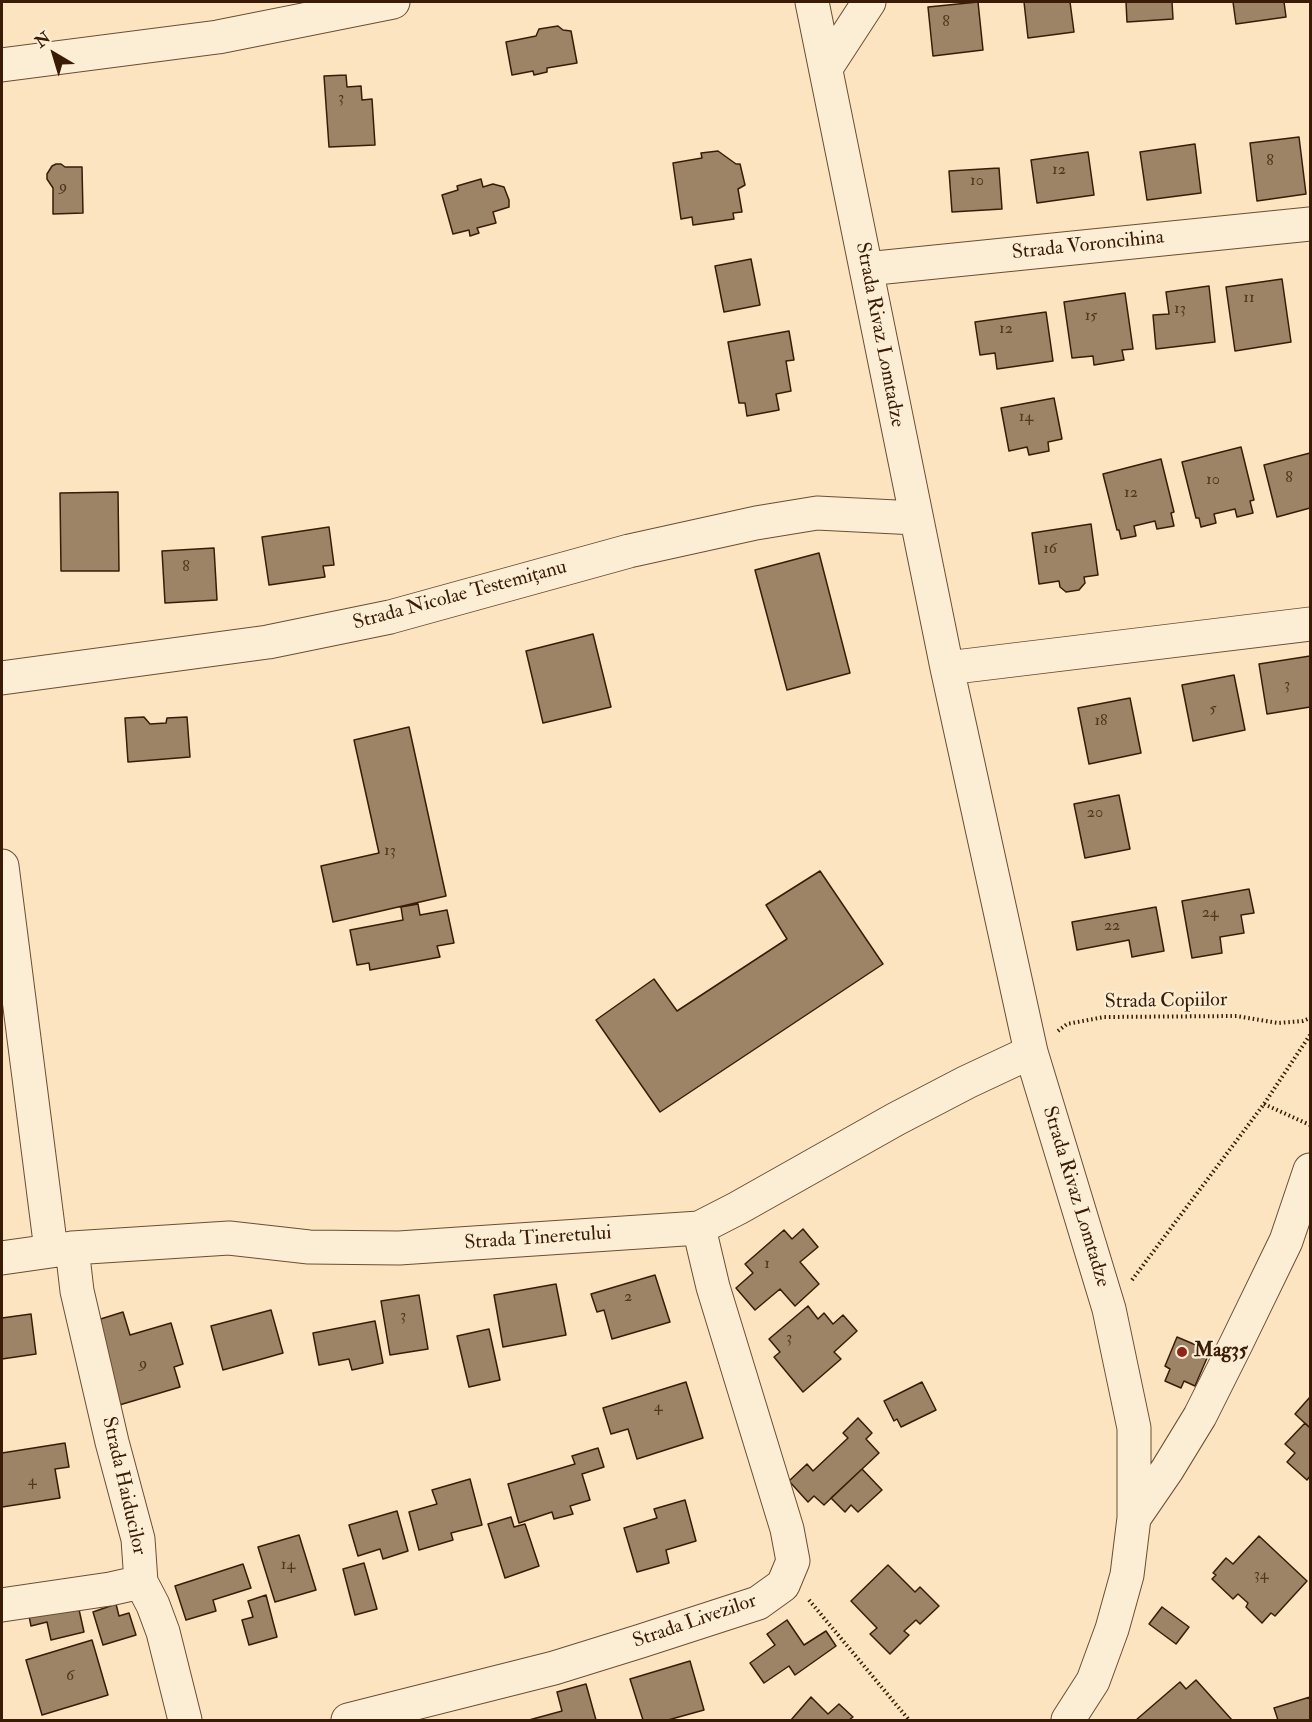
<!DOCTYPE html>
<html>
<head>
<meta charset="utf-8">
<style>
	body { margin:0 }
	#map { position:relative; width:1312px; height:1722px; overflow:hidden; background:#fbe4bf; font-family:"IM FELL Double Pica",serif }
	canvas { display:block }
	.frame { position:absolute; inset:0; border:3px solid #3a1c06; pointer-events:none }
	.north { position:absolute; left:24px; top:24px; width:60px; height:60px; -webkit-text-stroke:4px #fcedd5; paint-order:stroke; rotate:322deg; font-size:16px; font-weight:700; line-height:24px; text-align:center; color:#3a1c06 }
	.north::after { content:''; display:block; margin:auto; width:21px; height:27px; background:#3a1c06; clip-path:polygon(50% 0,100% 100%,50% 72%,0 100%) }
</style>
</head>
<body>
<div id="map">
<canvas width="1312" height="1722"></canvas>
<div class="frame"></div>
<div class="north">N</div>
</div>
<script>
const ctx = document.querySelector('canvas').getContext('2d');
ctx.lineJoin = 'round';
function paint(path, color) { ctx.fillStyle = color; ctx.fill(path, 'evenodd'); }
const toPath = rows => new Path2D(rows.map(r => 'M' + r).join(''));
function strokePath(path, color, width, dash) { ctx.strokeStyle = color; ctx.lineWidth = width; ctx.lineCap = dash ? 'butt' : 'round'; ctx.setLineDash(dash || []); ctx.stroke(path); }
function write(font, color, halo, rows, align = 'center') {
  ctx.font = font + ' "IM FELL Double Pica",serif'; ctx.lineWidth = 4.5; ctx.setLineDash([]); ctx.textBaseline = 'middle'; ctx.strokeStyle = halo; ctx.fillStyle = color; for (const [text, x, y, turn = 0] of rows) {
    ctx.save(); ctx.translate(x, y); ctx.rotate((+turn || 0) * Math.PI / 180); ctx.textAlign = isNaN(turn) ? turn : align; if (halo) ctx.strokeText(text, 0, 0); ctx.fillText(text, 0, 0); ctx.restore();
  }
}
const building = toPath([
	[978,2,983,50,933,56,928,7,978,2],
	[1024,2,1070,2,1074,32,1028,38,1024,2],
	[1126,2,1172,2,1173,19,1127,22,1126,2],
	[1233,2,1284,2,1286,17,1236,24,1233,2],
	[558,26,563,30,571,31,577,63,547,68,547,72,534,75,533,71,512,75,506,42,536,36,539,29,558,26],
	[346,75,347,87,361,86,362,100,372,99,375,145,329,147,324,76,346,75],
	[1299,137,1306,194,1257,201,1250,143,1299,137],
	[1195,144,1201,193,1147,200,1140,152,1195,144],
	[718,151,736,164,740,164,745,185,738,189,742,212,733,213,734,219,693,225,692,217,681,219,673,163,702,158,701,153,718,151],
	[1088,152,1094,195,1037,203,1031,160,1088,152],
	[56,164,61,164,65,167,82,167,83,213,53,214,53,188,47,179,47,174,52,166,56,164],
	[999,168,1002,209,952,212,949,171,999,168],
	[481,179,483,187,493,184,504,187,509,200,509,207,493,212,496,223,477,228,479,233,470,236,469,230,453,234,442,195,458,190,457,186,481,179],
	[751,259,760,305,724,312,715,266,751,259],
	[1282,279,1291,342,1235,351,1226,287,1282,279],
	[1209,286,1215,342,1156,349,1153,315,1169,314,1166,292,1209,286],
	[1125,293,1133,349,1122,350,1124,360,1094,365,1093,356,1072,358,1064,302,1125,293],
	[1046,312,1053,361,997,369,995,353,980,355,975,322,1046,312],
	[789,331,794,360,786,361,791,391,776,394,779,410,747,416,745,403,739,403,728,342,789,331],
	[1054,398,1062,439,1048,442,1049,451,1029,455,1027,447,1009,451,1001,408,1054,398],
	[1241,447,1254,500,1250,501,1253,513,1237,517,1235,509,1214,514,1216,523,1201,527,1199,518,1196,518,1182,462,1241,447],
	[1310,453,1310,508,1277,517,1264,465,1310,453],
	[1161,459,1174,512,1171,513,1174,526,1157,529,1155,521,1134,526,1136,536,1121,539,1119,530,1117,530,1103,474,1161,459],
	[118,492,119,571,61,571,60,493,118,492],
	[1091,524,1098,575,1084,577,1085,583,1079,590,1066,592,1060,587,1059,581,1039,584,1032,533,1091,524],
	[329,527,334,565,323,566,325,577,269,585,262,537,329,527],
	[214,548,217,600,165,603,162,551,214,548],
	[819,553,850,673,787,690,755,570,819,553],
	[593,634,611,707,543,723,526,651,593,634],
	[1310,656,1310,707,1267,714,1259,664,1310,656],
	[1234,675,1245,730,1193,741,1182,685,1234,675],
	[1130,698,1141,753,1089,764,1078,708,1130,698],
	[144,717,150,724,166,723,167,718,187,717,190,757,128,762,125,718,144,717],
	[409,727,446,896,333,922,321,866,379,853,354,740,409,727],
	[1119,795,1130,849,1085,858,1074,804,1119,795],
	[820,871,883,964,660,1112,596,1020,654,979,677,1011,787,939,766,905,820,871],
	[1249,889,1254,913,1241,915,1244,933,1220,937,1222,953,1192,958,1182,901,1249,889],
	[418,904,420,915,447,910,454,943,437,946,440,957,370,970,369,963,357,965,350,930,403,920,401,907,418,904],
	[1156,907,1164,951,1132,957,1129,940,1077,950,1072,922,1156,907],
	[803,1229,818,1247,800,1262,819,1284,795,1306,780,1289,755,1310,736,1288,753,1273,745,1264,784,1230,792,1239,803,1229],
	[655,1275,670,1322,612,1339,604,1310,597,1312,591,1294,655,1275],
	[556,1284,566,1335,503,1347,494,1295,556,1284],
	[419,1295,428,1349,390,1355,381,1301,419,1295],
	[808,1306,818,1319,824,1313,833,1324,843,1315,857,1331,834,1352,841,1359,803,1392,774,1357,780,1352,769,1339,808,1306],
	[271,1310,283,1353,223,1370,211,1326,271,1310],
	[123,1312,130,1335,171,1323,183,1364,174,1367,180,1387,116,1406,91,1322,123,1312],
	[31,1314,36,1354,2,1359,2,1318,31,1314],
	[375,1321,383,1363,352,1370,349,1359,319,1365,313,1333,375,1321],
	[489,1329,500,1380,469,1387,457,1336,489,1329],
	[1177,1337,1210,1351,1195,1386,1184,1381,1181,1388,1165,1381,1170,1369,1165,1366,1177,1337],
	[686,1382,703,1438,637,1459,628,1429,611,1434,603,1408,686,1382],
	[922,1382,936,1410,901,1427,897,1419,894,1421,884,1401,922,1382],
	[1310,1397,1310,1428,1295,1414,1310,1397],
	[858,1418,872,1433,866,1439,879,1453,824,1505,814,1496,808,1502,789,1481,807,1464,813,1471,848,1438,843,1433,858,1418],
	[1305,1423,1310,1428,1310,1476,1307,1480,1287,1462,1295,1453,1285,1444,1305,1423],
	[65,1443,69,1467,55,1469,60,1498,2,1507,2,1453,65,1443],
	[598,1448,604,1467,582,1474,590,1500,570,1506,573,1514,554,1519,552,1512,519,1523,508,1484,575,1464,572,1456,598,1448],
	[862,1469,882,1490,858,1512,851,1505,845,1512,831,1498,862,1469],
	[470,1479,482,1525,451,1533,453,1540,419,1550,409,1512,437,1504,432,1490,470,1479],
	[685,1500,696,1541,666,1550,669,1563,637,1572,624,1528,657,1518,654,1509,685,1500],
	[397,1511,408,1551,383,1559,380,1549,358,1556,349,1525,397,1511],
	[511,1517,514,1527,525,1524,539,1566,505,1578,488,1524,511,1517],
	[299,1535,316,1590,275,1602,258,1547,299,1535],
	[1259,1536,1307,1581,1275,1616,1271,1613,1262,1623,1246,1607,1248,1603,1238,1594,1233,1599,1212,1579,1216,1575,1213,1573,1226,1558,1233,1564,1259,1536],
	[364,1563,377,1609,355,1615,343,1569,364,1563],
	[243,1564,251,1588,213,1600,216,1611,186,1620,175,1586,243,1564],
	[888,1565,915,1592,920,1587,939,1606,920,1624,916,1620,904,1631,909,1635,890,1654,870,1634,877,1628,851,1601,888,1565],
	[266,1595,277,1637,249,1645,242,1620,253,1617,248,1601,266,1595],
	[116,1604,119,1616,129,1613,136,1635,103,1645,93,1612,116,1604],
	[78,1605,84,1632,51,1640,47,1622,31,1626,29,1616,78,1605],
	[1162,1607,1189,1627,1176,1644,1149,1624,1162,1607],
	[787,1620,804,1645,826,1631,836,1646,795,1675,789,1666,764,1683,750,1663,775,1645,767,1634,787,1620],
	[92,1640,108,1695,42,1715,26,1660,92,1640],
	[690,1661,704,1710,668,1720,643,1720,630,1679,690,1661],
	[1196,1680,1232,1720,1136,1720,1180,1682,1186,1689,1196,1680],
	[586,1684,596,1720,529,1720,562,1711,557,1692,586,1684],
	[811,1697,828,1714,839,1704,853,1717,849,1720,791,1720,811,1697],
	[1310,1697,1310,1720,1278,1720,1274,1708,1310,1697]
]);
paint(building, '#9e8466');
strokePath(building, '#3a1c06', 1.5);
const minor = toPath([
	[812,2,947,668,1031,1052,1109,1309,1134,1428,1134,1518,1127,1575,1112,1629,1093,1681,1068,1720],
	[2,65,218,37,393,2],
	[826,68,869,2],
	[866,269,1310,224],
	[947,668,1310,624],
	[2,678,268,642,390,617,629,551,756,523,817,513,916,518],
	[2,866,51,1250],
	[72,1248,77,1291,112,1442,138,1539,141,1582,153,1605,163,1632,185,1720],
	[2,1258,72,1248,229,1238,309,1247,399,1248,699,1228,738,1208,896,1119,967,1082,1031,1052],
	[1134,1518,1167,1470,1200,1416,1237,1342,1286,1241,1310,1170],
	[2,1605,110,1589,141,1582],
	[348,1720,554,1668,641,1641,758,1603,783,1585,793,1561,787,1529,713,1287,699,1228]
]);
strokePath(minor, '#6a4e34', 35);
strokePath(toPath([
	[1058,1031,1067,1024,1104,1017,1237,1016,1278,1023,1303,1021,1310,1018],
	[1264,1104,1310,1125],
	[1132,1280,1264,1104,1310,1035],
	[809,1600,909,1720]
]), '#3a1c06', 4, [1.5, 3]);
strokePath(minor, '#fcedd5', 33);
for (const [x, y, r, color] of [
	[1182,1352,6,"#8f2418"]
]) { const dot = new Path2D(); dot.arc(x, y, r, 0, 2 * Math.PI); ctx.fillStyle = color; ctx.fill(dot); strokePath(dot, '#fcedd5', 2); }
write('16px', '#53361e', null, [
	["8",946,23],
	["3",341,99],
	["8",1270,162],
	["12",1059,171],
	["10",977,182],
	["9",63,188],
	["11",1249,299],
	["13",1180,310],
	["15",1091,317],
	["12",1006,330],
	["14",1026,418],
	["8",1289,479],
	["10",1213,481],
	["12",1131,494],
	["16",1050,550],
	["8",186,568],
	["3",1287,686],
	["5",1213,710],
	["18",1101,722],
	["20",1095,814],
	["13",390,852],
	["24",1210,914],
	["22",1112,927],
	["1",767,1265],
	["2",628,1298],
	["3",403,1317],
	["3",789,1339],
	["9",143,1365],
	["4",658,1408],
	["4",32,1482],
	["14",288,1566],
	["34",1261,1576],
	["6",70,1677]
]);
write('20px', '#3a1c06', '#fcedd5', [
	["Strada Voroncihina",1088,246,-6],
	["Strada Rivaz Lomtadze",879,335,79],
	["Strada Nicolae Testemițanu",460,596,-15],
	["Strada Copiilor",1166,1002,-1],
	["Strada Rivaz Lomtadze",1075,1197,73],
	["Strada Tineretului",538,1239,-4],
	["Strada Haiducilor",123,1486,77],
	["Strada Livezilor",695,1622,-19]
]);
write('bold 20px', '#3a1c06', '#fcedd5', [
	["Mag35",1194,1352]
], 'left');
</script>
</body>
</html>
